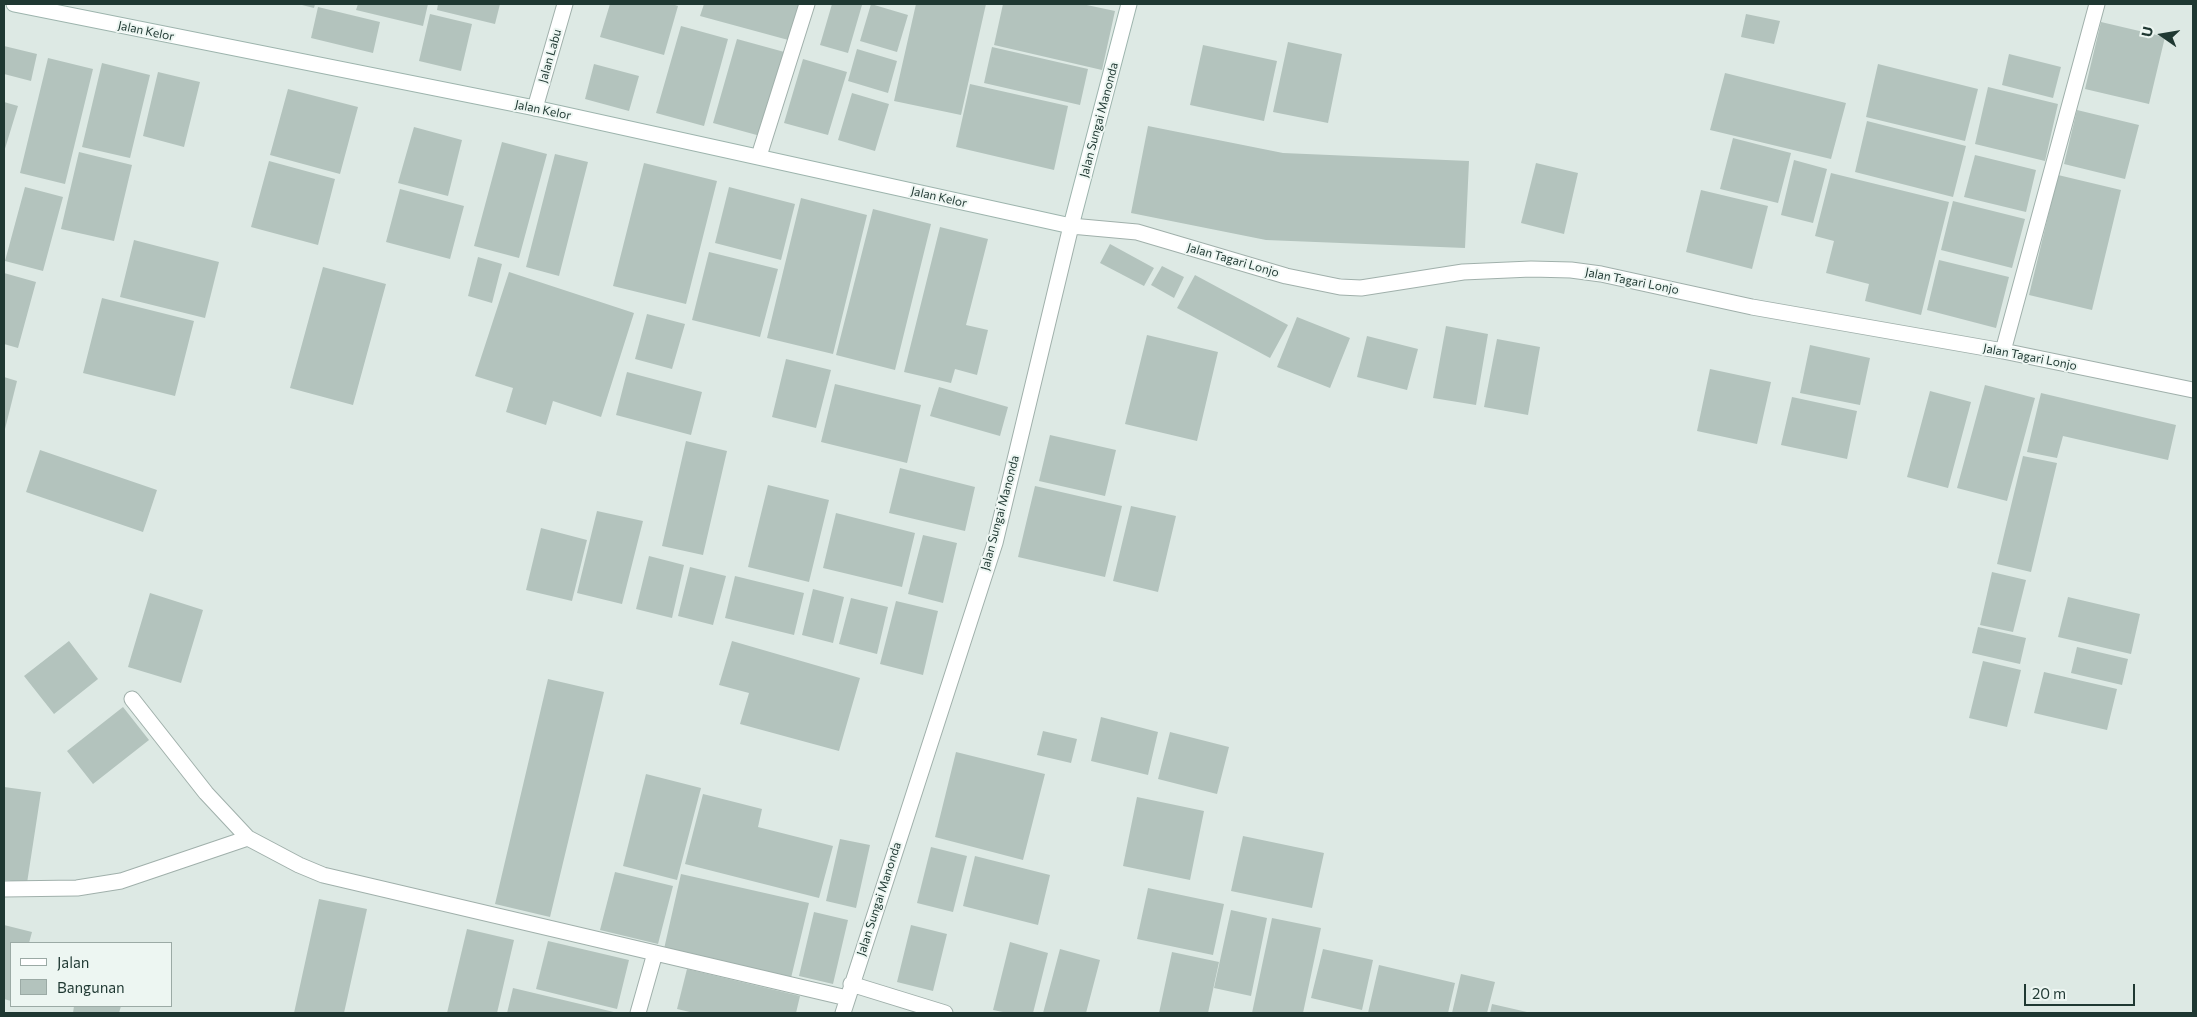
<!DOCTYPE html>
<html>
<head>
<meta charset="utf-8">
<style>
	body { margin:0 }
	#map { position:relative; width:2197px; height:1017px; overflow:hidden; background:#dde9e4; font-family:Commissioner,sans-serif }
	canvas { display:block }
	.frame { position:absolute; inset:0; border:5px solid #1f3832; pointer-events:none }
	.legend { position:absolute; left:10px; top:942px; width:162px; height:65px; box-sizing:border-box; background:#edf6f2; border:1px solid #9baaa5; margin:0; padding:6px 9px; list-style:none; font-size:15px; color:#1f3832 }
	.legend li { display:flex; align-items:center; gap:10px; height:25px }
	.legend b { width:25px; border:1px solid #9baaa5 }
	.north { position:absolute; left:2137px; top:10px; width:50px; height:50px; -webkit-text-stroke:4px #edf6f2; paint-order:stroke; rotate:283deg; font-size:14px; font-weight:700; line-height:20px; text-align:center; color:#1f3832 }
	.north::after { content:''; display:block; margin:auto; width:18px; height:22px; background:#1f3832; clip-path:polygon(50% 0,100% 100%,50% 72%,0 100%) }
	.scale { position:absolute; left:2024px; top:984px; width:111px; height:22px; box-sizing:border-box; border:2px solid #1f3832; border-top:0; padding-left:6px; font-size:15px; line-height:18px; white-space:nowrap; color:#1f3832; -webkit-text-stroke:4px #edf6f2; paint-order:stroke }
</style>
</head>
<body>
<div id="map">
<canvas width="2197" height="1017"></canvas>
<div class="frame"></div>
<ul class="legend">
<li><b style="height:6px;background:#fff"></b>Jalan</li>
<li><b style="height:14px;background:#b3c3bd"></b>Bangunan</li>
</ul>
<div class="north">U</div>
<div class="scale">20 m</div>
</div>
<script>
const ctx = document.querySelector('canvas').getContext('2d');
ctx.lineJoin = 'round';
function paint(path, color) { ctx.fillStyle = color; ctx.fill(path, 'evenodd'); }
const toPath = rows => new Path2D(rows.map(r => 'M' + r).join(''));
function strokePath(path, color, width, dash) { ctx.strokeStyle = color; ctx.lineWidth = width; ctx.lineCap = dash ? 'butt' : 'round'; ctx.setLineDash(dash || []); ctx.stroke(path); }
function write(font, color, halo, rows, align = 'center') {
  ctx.font = font + ' Commissioner,sans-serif'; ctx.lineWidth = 4; ctx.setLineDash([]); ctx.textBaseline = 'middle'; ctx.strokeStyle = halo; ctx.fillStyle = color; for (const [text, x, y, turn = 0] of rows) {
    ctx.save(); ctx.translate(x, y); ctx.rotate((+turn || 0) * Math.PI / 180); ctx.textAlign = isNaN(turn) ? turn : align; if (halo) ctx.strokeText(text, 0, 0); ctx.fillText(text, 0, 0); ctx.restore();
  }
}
paint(toPath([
	[298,4,315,4,314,8],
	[358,4,428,4,423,26,356,10],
	[438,4,500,4,495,24,437,10],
	[610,4,672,4,678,6,664,55,600,37],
	[704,4,803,4,792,41,700,16],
	[832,4,862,5,848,53,820,45],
	[871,4,908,15,897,52,860,41],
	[916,4,986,4,961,115,894,101],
	[1003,4,1082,4,1115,11,1102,70,994,45],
	[318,7,380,22,373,53,311,38],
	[430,14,472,24,461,71,419,61],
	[1746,14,1780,21,1774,44,1741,37],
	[2101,22,2165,37,2149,104,2085,89],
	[681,26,728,39,704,126,656,113],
	[737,39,788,53,764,137,713,123],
	[1288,42,1342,54,1328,123,1273,112],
	[1203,45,1277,61,1264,121,1190,105],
	[4,46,37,54,31,81,4,74],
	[992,47,1088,69,1080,105,984,83],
	[857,49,897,61,888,93,848,81],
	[2009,54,2061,67,2053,98,2002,85],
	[48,58,93,69,65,184,20,173],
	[803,59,847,72,828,135,784,123],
	[102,63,150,75,130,158,82,147],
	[594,64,639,76,629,111,585,99],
	[1878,64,1978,89,1965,141,1866,117],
	[158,72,200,82,184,147,143,136],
	[1725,73,1846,103,1831,159,1710,130],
	[970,84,1068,106,1054,170,956,147],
	[1988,87,2058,104,2045,161,1975,144],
	[288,89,358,107,340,174,270,155],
	[852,93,889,104,875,151,838,140],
	[4,102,18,106,4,152],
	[2077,110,2139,125,2125,179,2064,164],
	[1867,121,1966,146,1953,197,1855,172],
	[1148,126,1283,153,1469,161,1465,248,1266,240,1131,213],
	[414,127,462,140,448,196,398,183],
	[1733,138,1791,153,1778,203,1720,189],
	[502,142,547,154,519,258,474,246],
	[79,152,132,165,114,241,61,229],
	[555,154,588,162,559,276,526,267],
	[1975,155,2036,170,2026,212,1964,197],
	[1794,160,1827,169,1813,223,1781,215],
	[269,161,335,179,318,245,251,227],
	[644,163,717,181,686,304,613,286],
	[1536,163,1578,173,1564,234,1521,223],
	[1831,173,1949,202,1921,315,1865,301,1869,284,1826,273,1834,241,1815,236],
	[2058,175,2121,190,2092,310,2029,295],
	[25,187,63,197,43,271,5,261],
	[729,187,795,204,781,260,715,243],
	[400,189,464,206,450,259,386,242],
	[1701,190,1768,206,1752,269,1686,252],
	[801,198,867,215,833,354,767,338],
	[1953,201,2025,219,2012,268,1941,250],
	[873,209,931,224,895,370,836,355],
	[940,227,988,239,966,325,988,330,977,375,955,369,951,383,904,372],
	[134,240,219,262,205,318,120,297],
	[1110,244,1154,268,1144,286,1100,263],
	[709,252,778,269,760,337,692,320],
	[478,257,502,264,492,303,468,296],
	[1939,260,2009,277,1996,328,1927,310],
	[1162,266,1184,277,1174,298,1151,285],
	[323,267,386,284,353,405,290,388],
	[509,272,634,313,601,417,553,401,546,425,506,412,513,388,475,376],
	[4,273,36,282,18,348,4,344],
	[1195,275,1288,325,1270,358,1177,308],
	[102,298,194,321,175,396,83,373],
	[647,314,685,324,672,369,635,359],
	[1297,317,1350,338,1330,388,1277,367],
	[1446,326,1488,334,1476,405,1433,398],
	[1147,335,1218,352,1197,441,1125,424],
	[1367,336,1418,349,1407,390,1357,377],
	[1497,339,1540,347,1528,415,1484,407],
	[1810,345,1870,358,1860,405,1800,393],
	[786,359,831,370,816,428,772,417],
	[1710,369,1771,382,1757,444,1697,431],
	[627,372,702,392,691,435,616,415],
	[4,377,17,381,4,433],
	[835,384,921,405,907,463,821,442],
	[1985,385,2035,398,2007,501,1957,488],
	[939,387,1008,407,1000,436,930,416],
	[1930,391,1971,402,1948,488,1907,477],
	[2041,393,2176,425,2168,460,2063,436,2057,458,2027,452],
	[1792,397,1857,411,1847,459,1781,445],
	[1050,435,1116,450,1105,496,1039,481],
	[686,441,727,451,703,555,662,546],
	[40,450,157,490,143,532,26,492],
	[2023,456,2057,463,2031,572,1997,564],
	[900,468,975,487,965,531,889,513],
	[768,485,829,500,809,582,748,567],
	[1035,486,1122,506,1105,577,1018,557],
	[1131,506,1176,516,1158,592,1113,581],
	[597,511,643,521,622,604,577,593],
	[836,513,915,533,902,587,823,568],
	[541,528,587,540,572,601,526,590],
	[923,535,957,543,943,603,908,594],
	[649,556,684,565,672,618,636,609],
	[690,567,726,576,713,625,678,616],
	[1992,572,2026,580,2013,632,1980,625],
	[735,576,804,593,794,635,725,618],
	[813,589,844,597,833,643,802,635],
	[150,593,203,610,181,683,128,667],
	[2068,597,2140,614,2131,654,2058,637],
	[851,598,888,607,877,654,839,644],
	[896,601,938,611,923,675,880,664],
	[1978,627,2026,638,2020,664,1972,653],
	[69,641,98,679,54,714,24,676],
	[732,641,860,678,839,751,740,724,749,693,719,685],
	[2077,647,2128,659,2122,685,2071,673],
	[1983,661,2021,670,2007,727,1969,718],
	[2044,672,2117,689,2107,730,2034,713],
	[548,679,604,692,550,917,495,904],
	[123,707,149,740,93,784,67,751],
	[1101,717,1158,732,1148,775,1091,761],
	[1043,731,1077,739,1071,763,1037,755],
	[1170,732,1229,747,1217,794,1158,779],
	[956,752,1045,774,1023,860,935,837],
	[646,774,701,788,677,880,623,866],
	[4,787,41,792,27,883,4,880],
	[703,794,762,809,758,827,833,846,819,898,685,864],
	[1137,797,1204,811,1190,880,1123,866],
	[1243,836,1324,853,1312,908,1231,891],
	[840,839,870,845,856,908,826,901],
	[931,847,967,856,953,912,917,903],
	[975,856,1050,875,1038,925,963,906],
	[615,872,673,886,658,944,600,930],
	[681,874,809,903,791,978,664,949],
	[1148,888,1224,904,1213,955,1137,939],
	[319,899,367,909,344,1013,294,1013],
	[1231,910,1267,918,1251,996,1214,988],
	[814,912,848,920,833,984,799,976],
	[1272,918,1321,928,1303,1013,1252,1013],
	[4,925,32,932,29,943,11,943,11,1001,4,999],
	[911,925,947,934,933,991,897,982],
	[467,929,514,940,497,1013,447,1013],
	[548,941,629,960,617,1009,536,989],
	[1010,942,1048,953,1033,1013,1008,1013,993,1010],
	[1060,949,1100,960,1086,1013,1043,1013],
	[1323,949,1373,960,1362,1010,1311,998],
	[1172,952,1219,962,1208,1013,1159,1013],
	[1379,965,1455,983,1448,1013,1368,1013],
	[687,969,800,996,796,1013,694,1013,677,1009],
	[1461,974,1495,982,1487,1013,1452,1013],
	[513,988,618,1013,507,1013],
	[1492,1004,1527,1012,1527,1013,1490,1013],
	[74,1006,121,1006,119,1013,73,1013]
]), '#b3c3bd');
const street = toPath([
	[535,108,565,4],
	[759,156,807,4],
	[2003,351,2097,4],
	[132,699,206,793,248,838,299,865,323,875,847,998],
	[4,889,77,888,121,881,248,838],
	[851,984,945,1013],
	[638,1013,655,953],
	[843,1013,995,543,1071,226,1137,232,1286,276,1340,287,1361,288,1463,272,1531,269,1571,270,1601,274,1752,307,2003,351,2193,390]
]);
const secondary = toPath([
	[14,4,535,108,1071,226,1129,4]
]);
strokePath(street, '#a0b0ab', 17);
strokePath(secondary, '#9db4ad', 17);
strokePath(street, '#fff', 15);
strokePath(secondary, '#fff', 15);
write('12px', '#1f3832', '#edf6f2', [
	["Jalan Kelor",146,31,12],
	["Jalan Labu",550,56,-74],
	["Jalan Kelor",543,110,12],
	["Jalan Sungai Manonda",1099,120,-75],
	["Jalan Kelor",939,197,13],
	["Jalan Tagari Lonjo",1233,260,16],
	["Jalan Tagari Lonjo",1632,281,11],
	["Jalan Tagari Lonjo",2030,357,11],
	["Jalan Sungai Manonda",1000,513,-75],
	["Jalan Sungai Manonda",879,899,-72]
]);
</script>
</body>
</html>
